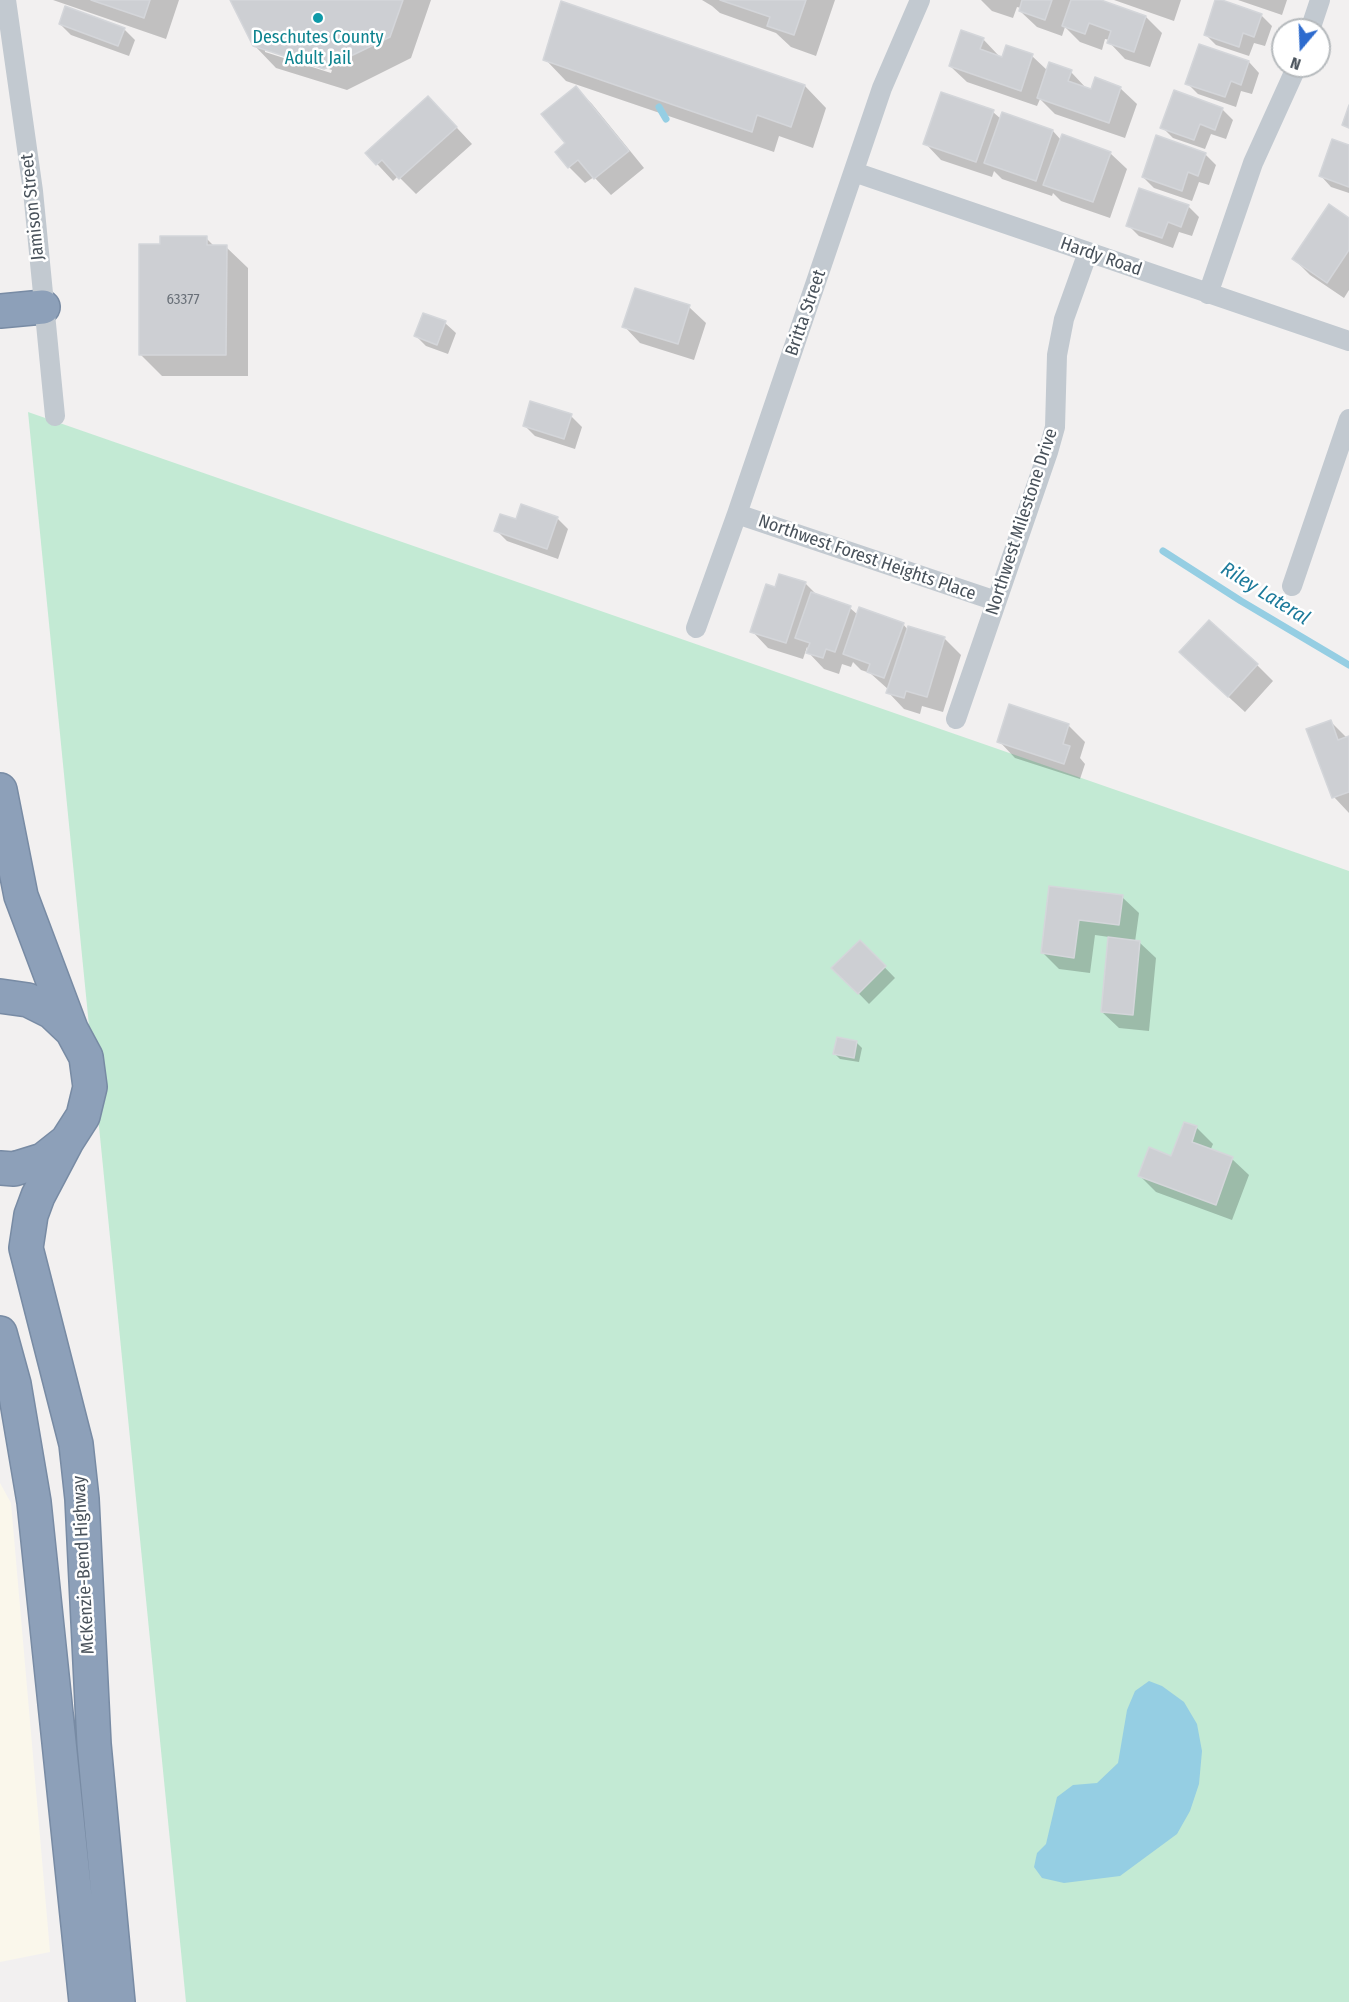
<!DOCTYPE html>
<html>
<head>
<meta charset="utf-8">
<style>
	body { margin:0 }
	#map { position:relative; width:1349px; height:2002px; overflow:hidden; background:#f2f0f0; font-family:"Fira Sans Condensed",sans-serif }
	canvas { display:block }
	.north { position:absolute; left:1271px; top:18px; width:60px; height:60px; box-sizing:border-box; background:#fff; border:2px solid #b6babd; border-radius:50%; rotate:199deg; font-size:16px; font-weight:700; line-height:24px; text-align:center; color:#49525b }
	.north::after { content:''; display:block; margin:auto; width:21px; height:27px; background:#2d6bce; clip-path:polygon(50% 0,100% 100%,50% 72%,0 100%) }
</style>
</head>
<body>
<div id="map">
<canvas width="1349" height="2002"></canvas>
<div class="north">N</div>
</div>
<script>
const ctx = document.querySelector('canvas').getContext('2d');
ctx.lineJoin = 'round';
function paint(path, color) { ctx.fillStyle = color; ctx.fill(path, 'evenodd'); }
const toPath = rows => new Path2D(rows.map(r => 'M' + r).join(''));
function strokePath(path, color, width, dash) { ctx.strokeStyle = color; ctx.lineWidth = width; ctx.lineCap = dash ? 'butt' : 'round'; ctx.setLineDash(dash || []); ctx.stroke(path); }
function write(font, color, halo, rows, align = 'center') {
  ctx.font = font + ' "Fira Sans Condensed",sans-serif'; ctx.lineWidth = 5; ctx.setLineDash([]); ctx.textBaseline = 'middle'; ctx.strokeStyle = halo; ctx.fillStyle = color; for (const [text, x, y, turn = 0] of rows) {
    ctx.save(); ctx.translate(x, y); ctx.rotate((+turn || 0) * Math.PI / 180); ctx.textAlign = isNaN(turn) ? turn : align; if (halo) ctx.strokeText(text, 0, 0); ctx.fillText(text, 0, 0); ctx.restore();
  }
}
paint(toPath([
	[0,1483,11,1503,50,1952,0,1962]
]), '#faf7eb');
paint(toPath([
	[28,412,1349,871,1349,2002,186,2002]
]), '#c3ead4');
paint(toPath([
	[1149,1681,1162,1686,1184,1702,1197,1724,1202,1751,1199,1784,1190,1811,1177,1834,1120,1876,1064,1883,1042,1878,1034,1867,1037,1853,1046,1844,1057,1797,1073,1785,1097,1783,1118,1763,1127,1710,1135,1691]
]), '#95cee3');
paint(toPath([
	[53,0,179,0,166,39],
	[231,0,431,0,411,58,347,90,276,68,254,45],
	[265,49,332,70,331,73,265,52],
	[702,0,835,0,816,56,791,47,776,33,720,13,712,6],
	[981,0,1096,0,1146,17,1162,33,1150,67,1125,59,1109,42,1110,40,1105,39,1102,50,1080,42,1065,27,1062,36,1037,27,1020,11,1021,8,1017,7,1013,18,992,11],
	[1114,0,1181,0,1174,21],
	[1217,0,1261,15,1272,26,1265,46,1254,43,1249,56,1216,45,1205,34],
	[1238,0,1287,0,1282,15],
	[562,3,805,86,826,108,813,148,779,136,774,152,566,81,545,59],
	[60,24,124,29,135,40,129,56,71,35],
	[983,39,999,56,999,57,1003,59,1007,47,1032,56,1048,71,1071,72,1087,89,1120,88,1137,104,1125,138,1055,114,1040,99,1037,106,967,82,950,66],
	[1200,45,1249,62,1259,73,1252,94,1241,91,1236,107,1198,94,1187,83],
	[576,88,592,104,644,168,611,195,594,177,585,183,569,167,567,143],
	[1222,109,1233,120,1226,139,1211,134,1205,149,1173,138,1162,127],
	[993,112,1001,119,1003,114,1053,131,1061,140,1110,153,1127,169,1110,218,1061,201,1053,193,1052,196,1002,179,994,171,992,177,941,160,925,143],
	[444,114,472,144,416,194,398,176,393,181,367,153],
	[1349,146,1349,193,1331,187,1321,176],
	[1205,154,1216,165,1209,185,1199,182,1192,201,1154,188,1143,177],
	[1188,206,1199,217,1192,236,1179,232,1173,248,1139,236,1128,225],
	[1349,220,1349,290,1344,298,1310,275,1294,259],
	[206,238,215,247,226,247,248,268,248,376,162,376,140,354,162,246],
	[689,307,706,323,694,360,640,343,624,326],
	[445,323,456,333,448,354,426,346,416,336],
	[571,416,582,427,575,449,535,436,524,425],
	[522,506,558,519,568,529,558,559,507,541,496,530,517,521],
	[780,575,806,584,817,595,850,608,858,615,903,624,908,630,909,628,945,639,961,655,943,712,922,706,920,714,904,709,888,692,889,690,870,673,861,670,853,662,851,667,842,664,839,674,824,669,808,652,809,650,807,647,803,659,768,648,752,631,776,589],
	[1257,665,1273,681,1245,712,1197,668],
	[1331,722,1347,738,1349,737,1349,813,1334,797,1308,730],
	[1069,726,1085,742,1080,758,1085,764,1080,779,1015,758,999,741],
	[1050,888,1122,897,1139,913,1135,942,1139,942,1156,958,1149,1031,1119,1028,1102,1012,1109,937,1095,935,1090,973,1059,969,1043,953],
	[860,942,895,978,869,1004,834,968],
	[857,1043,862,1048,859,1062,840,1059,835,1054],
	[1185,1124,1197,1128,1213,1144,1210,1151,1232,1159,1249,1175,1232,1220,1156,1192,1140,1176,1172,1157]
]), '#0003');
strokePath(toPath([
	[659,107,666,119],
	[1163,551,1241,601,1349,665]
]), '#95cee3', 7);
const building = toPath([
	[91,0,150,0,144,18,91,0],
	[230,0,403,0,390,37,324,69,253,46,230,0],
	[720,0,806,0,794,35,767,26,770,17,720,0],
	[1022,0,1052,0,1045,20,1019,11,1022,0],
	[1071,0,1101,0,1146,16,1134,52,1107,43,1111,31,1089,23,1085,34,1062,26,1071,0],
	[1215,0,1222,0,1262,14,1254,37,1243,33,1239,47,1204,35,1215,0],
	[561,1,805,85,791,127,757,115,752,132,543,60,561,1],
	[65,6,125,28,118,46,59,24,65,6],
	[961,30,984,38,980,49,1002,57,1006,45,1033,54,1021,91,949,66,961,30],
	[1199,44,1249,61,1241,85,1231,81,1225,97,1185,84,1199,44],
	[1049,62,1072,70,1068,81,1091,89,1095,77,1121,87,1109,123,1037,98,1049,62],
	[576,86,629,151,594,179,578,160,568,168,555,152,565,143,541,114,576,86],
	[1174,90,1223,108,1215,130,1200,124,1194,140,1160,128,1174,90],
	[941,92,994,110,976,162,923,144,941,92],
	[428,96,457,127,399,179,382,160,376,165,365,153,428,96],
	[1349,105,1349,128,1342,125,1349,105],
	[1002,112,1053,130,1036,181,984,163,1002,112],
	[1062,134,1111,152,1093,202,1043,185,1062,134],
	[1156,135,1206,153,1198,176,1188,172,1182,191,1142,177,1156,135],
	[1332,139,1349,145,1349,187,1319,176,1332,139],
	[1139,188,1189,205,1181,227,1168,222,1162,238,1126,226,1139,188],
	[1329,204,1349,218,1349,250,1327,283,1292,259,1329,204],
	[160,236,207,236,207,245,227,245,226,355,139,355,139,244,160,244,160,236],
	[635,288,690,305,678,344,622,327,635,288],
	[423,313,446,321,437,345,414,336,423,313],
	[530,401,572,414,564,439,523,426,530,401],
	[521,504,558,517,547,549,494,531,500,514,516,519,521,504],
	[779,574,806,582,786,643,750,632,766,584,775,587,779,574],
	[811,592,851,606,835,652,826,649,823,658,806,653,810,643,795,638,811,592],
	[859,607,904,623,884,678,867,672,870,664,843,654,859,607],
	[1209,620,1258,664,1228,697,1179,652,1209,620],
	[908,626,945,637,927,697,906,691,904,698,886,693,908,626],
	[1009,704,1069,724,1063,744,1070,746,1064,764,997,742,1009,704],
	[1331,720,1338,740,1349,736,1349,792,1332,798,1306,729,1331,720],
	[1049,886,1123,895,1119,925,1079,920,1074,958,1041,953,1049,886],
	[1108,937,1140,941,1133,1015,1101,1012,1108,937],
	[860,940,886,966,858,994,831,968,860,940],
	[837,1037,857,1041,854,1058,833,1054,837,1037],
	[1184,1122,1197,1126,1192,1142,1233,1157,1216,1205,1138,1176,1149,1147,1171,1156,1184,1122]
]);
paint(building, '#cdcfd3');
strokePath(building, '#d4d6da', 1.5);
const highway = toPath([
	[0,311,43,307],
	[0,790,21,896,71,1029],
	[0,996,28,1000,52,1012,72,1031,86,1057,90,1087,83,1116,67,1141,43,1160,14,1169,0,1168],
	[67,1141,38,1196,31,1215,26,1248,76,1444,82,1499,94,1744,118,2002],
	[0,1333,14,1384,34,1502,86,2002]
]);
strokePath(highway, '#788ba4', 36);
strokePath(toPath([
	[6,0,33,191,55,416],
	[1310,30,1320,0],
	[854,172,1349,341],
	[1208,294,1253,163,1297,66],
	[737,514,996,601],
	[1292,586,1349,419],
	[696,628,737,514,882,88,920,0],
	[956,719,1048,452,1055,427,1057,355,1064,319,1088,252]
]), '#c2c9d0', 20);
strokePath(highway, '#8da0b9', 33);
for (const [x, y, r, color] of [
	[318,18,6,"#0f9aa8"]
]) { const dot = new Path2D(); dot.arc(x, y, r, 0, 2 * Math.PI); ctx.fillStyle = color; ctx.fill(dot); strokePath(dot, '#fff', 2); }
write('15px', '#6a7179', null, [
	["63377",183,300]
]);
write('18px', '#0d838f', '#fff', [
	["Deschutes County",318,38],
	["Adult Jail",318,59]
]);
write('18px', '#49525b', '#fff', [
	["Jamison Street",33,207,-96],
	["Hardy Road",1101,257,19],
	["Britta Street",806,313,-71],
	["Northwest Milestone Drive",1022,522,-72],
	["Northwest Forest Heights Place",867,558,19],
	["McKenzie-Bend Highway",84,1565,-93]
]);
write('italic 20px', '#1c7a9b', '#fff', [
	["Riley Lateral",1265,594,32]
]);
</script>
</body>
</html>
